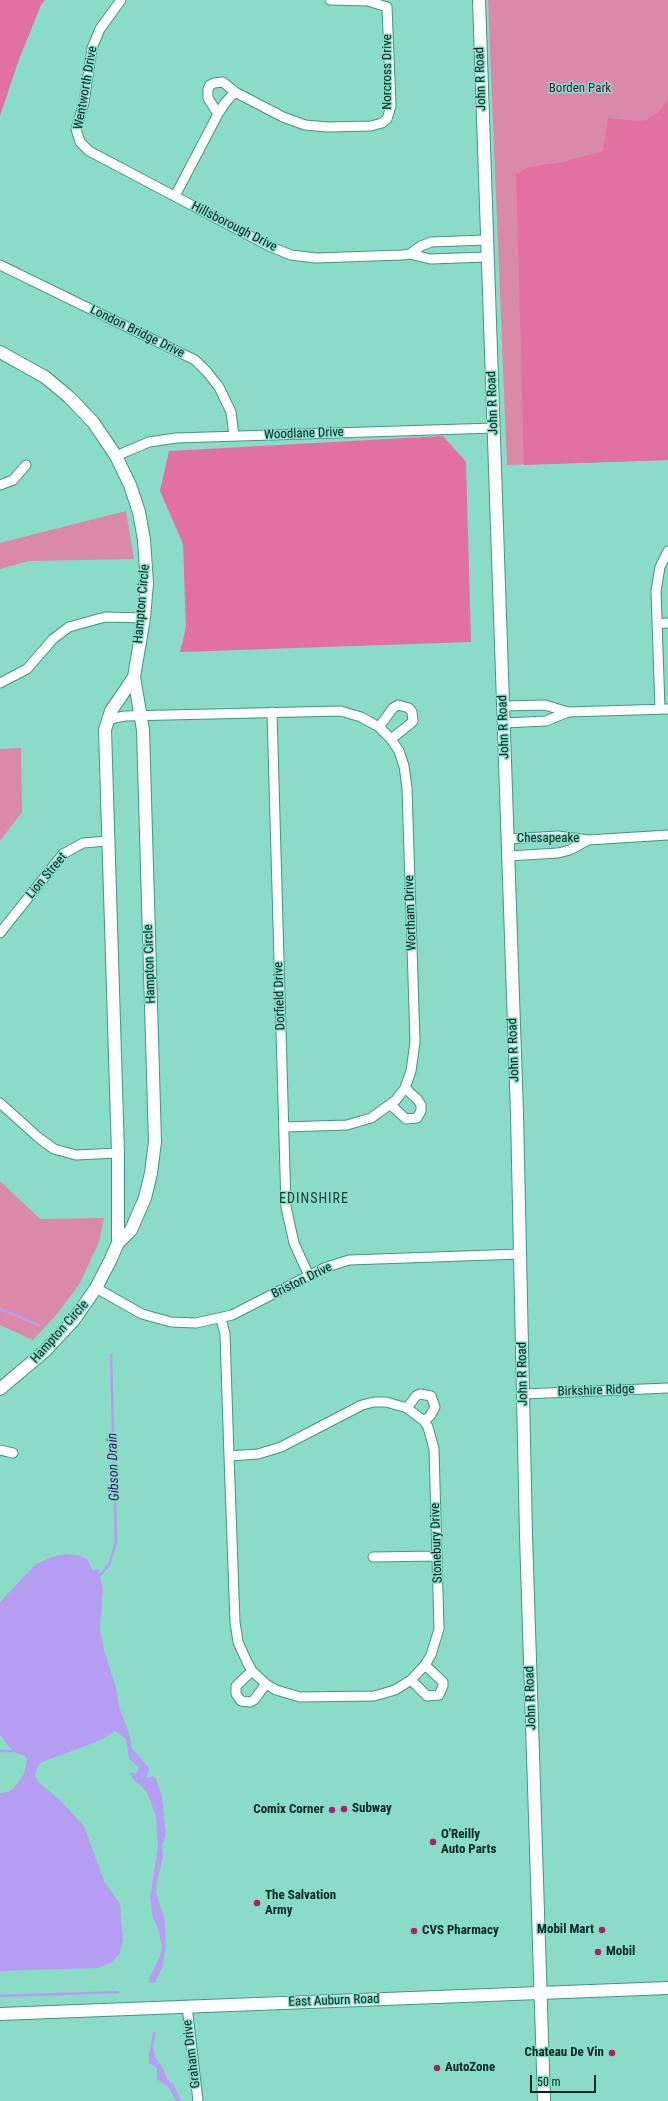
<!DOCTYPE html>
<html>
<head>
<meta charset="utf-8">
<style>
	body { margin:0 }
	#map { position:relative; width:668px; height:2101px; overflow:hidden; background:#8bdcc7; font-family:"Roboto Condensed",sans-serif }
	canvas { display:block }
	.scale { position:absolute; left:530px; top:2075px; width:66px; height:18px; box-sizing:border-box; border:2px solid #032720; border-top:0; padding-left:5px; font-size:12px; line-height:14px; white-space:nowrap; color:#032720; -webkit-text-stroke:3px #8bdcc7; paint-order:stroke }
</style>
</head>
<body>
<div id="map">
<canvas width="668" height="2101"></canvas>
<div class="scale">50 m</div>
</div>
<script>
const ctx = document.querySelector('canvas').getContext('2d');
ctx.lineJoin = 'round';
function paint(path, color) { ctx.fillStyle = color; ctx.fill(path, 'evenodd'); }
const toPath = rows => new Path2D(rows.map(r => 'M' + r).join(''));
function strokePath(path, color, width, dash) { ctx.strokeStyle = color; ctx.lineWidth = width; ctx.lineCap = dash ? 'butt' : 'round'; ctx.setLineDash(dash || []); ctx.stroke(path); }
function write(font, color, halo, rows, align = 'center') {
  ctx.font = font + ' "Roboto Condensed",sans-serif'; ctx.lineWidth = 3; ctx.setLineDash([]); ctx.textBaseline = 'middle'; ctx.strokeStyle = halo; ctx.fillStyle = color; for (const [text, x, y, turn = 0] of rows) {
    ctx.save(); ctx.translate(x, y); ctx.rotate((+turn || 0) * Math.PI / 180); ctx.textAlign = isNaN(turn) ? turn : align; if (halo) ctx.strokeText(text, 0, 0); ctx.fillText(text, 0, 0); ctx.restore();
  }
}
paint(toPath([
	[488,0,668,0,668,460,507,465],
	[126,511,134,559,29,561,0,569,0,543],
	[21,748,22,812,0,841,0,749],
	[0,1181,40,1219,104,1218,99,1242,80,1283,58,1313,33,1340,0,1325]
]), '#db89a8');
paint(toPath([
	[0,0,45,0,41,5,18,62,0,116],
	[668,99,668,460,524,465,516,174,529,167,563,162,603,151,608,118,637,121,646,120,659,112],
	[443,436,466,462,471,642,180,652,186,627,183,544,160,491,169,451]
]), '#e2719f');
paint(toPath([
	[65,1554,78,1555,88,1560,92,1570,98,1569,100,1575,103,1589,100,1629,104,1650,117,1691,119,1707,129,1733,132,1748,149,1768,147,1778,153,1776,156,1778,162,1797,166,1835,162,1845,163,1857,157,1882,156,1893,165,1921,166,1944,163,1965,155,1983,150,1983,149,1979,160,1956,162,1947,158,1928,153,1918,150,1898,158,1847,156,1816,147,1792,132,1778,130,1772,136,1774,139,1768,129,1759,126,1739,115,1731,101,1740,42,1762,38,1765,35,1775,38,1782,60,1800,84,1826,104,1881,120,1904,123,1940,120,1953,112,1962,98,1968,0,1971,0,1793,8,1792,14,1788,24,1774,27,1759,25,1756,17,1753,10,1748,0,1735,0,1602,36,1564,52,1557],
	[153,2032,156,2032,153,2046,155,2057,163,2068,167,2079,174,2085,181,2101,176,2101,169,2088,157,2079,157,2068,149,2063,149,2054]
]), '#b59ef1');
strokePath(toPath([
	[0,1309,39,1325],
	[100,1575,109,1565,116,1542,111,1355],
	[0,1751,15,1751],
	[0,1996,118,1992]
]), '#b59ef1', 2.5);
const street = toPath([
	[121,0,100,29,92,48,84,103,76,129,80,142,89,151,269,246,291,255,316,258,402,255,410,254,421,246,431,242,486,240],
	[218,114,208,98,208,89,210,85,214,83,223,82,235,92],
	[175,196,218,114,225,103,235,92,283,117,305,125,328,127,371,126,382,123,387,119,391,106,387,7,368,1,330,0],
	[410,254,430,259,487,257],
	[0,265,195,360,207,372,219,387,231,412,234,436],
	[116,456,149,442,176,438,494,428],
	[0,485,13,480,26,465],
	[657,624,668,623],
	[0,683,27,669,53,639,69,627,105,617,144,618],
	[503,706,545,705,568,712,668,709],
	[660,709,656,591,660,567,668,551],
	[272,712,286,1207,294,1243,309,1276],
	[109,719,125,716,341,711,361,717,379,727,391,739,399,751,404,766,407,788,415,1042,411,1071,405,1088,396,1100,371,1118,347,1125,284,1127],
	[504,723,546,721,568,712],
	[379,727,393,708,398,705,409,708,412,712,413,721,410,724,391,739],
	[508,839,558,836,588,840,668,835],
	[508,856,558,853,570,850,588,840],
	[0,933,63,854,83,843,107,841],
	[0,1103,39,1138,54,1149,76,1155,118,1153],
	[391,1105,406,1119,417,1118,421,1111,421,1105,418,1100,405,1088],
	[96,1288,142,1314,171,1322,196,1323,232,1315,324,1268,349,1260,520,1254],
	[221,1319,225,1334,229,1456,235,1622,238,1642,247,1662,252,1671,266,1684,276,1690,300,1697,374,1696,395,1690,411,1680,425,1665,431,1655,439,1629,434,1449,428,1427,424,1421,407,1408,386,1402,374,1402,362,1405,281,1447,258,1454,229,1456],
	[523,1394,668,1388],
	[407,1408,416,1396,420,1394,431,1396,435,1407,430,1416,424,1421],
	[0,1450,13,1453],
	[373,1557,437,1556],
	[252,1671,236,1686,236,1694,241,1701,250,1702,254,1700,266,1684],
	[411,1680,427,1696,439,1695,443,1686,443,1682,425,1665],
	[187,2006,198,2101]
]);
const secondary = toPath([
	[479,0,517,1113,526,1535,544,2101],
	[0,352,45,377,69,397,93,422,116,456,130,485,139,512,144,540,147,583,144,618,134,677,143,730,155,1142,151,1173,145,1198,131,1230,118,1243],
	[0,1389,45,1351,73,1321,96,1288,110,1261,118,1243,118,1153,105,730,111,711,134,677],
	[0,2014,668,1988]
]);
strokePath(street, '#439582', 11);
strokePath(secondary, '#439582', 14);
strokePath(street, '#fff', 9);
strokePath(secondary, '#fff', 12);
for (const [x, y, r, color] of [
	[344,1809,4,"#a26"],
	[332,1810,4,"#a26"],
	[433,1842,4,"#a26"],
	[257,1903,4,"#a26"],
	[602,1930,4,"#a26"],
	[414,1931,4,"#a26"],
	[598,1952,4,"#a26"],
	[612,2053,4,"#a26"],
	[437,2068,4,"#a26"]
]) { const dot = new Path2D(); dot.arc(x, y, r, 0, 2 * Math.PI); ctx.fillStyle = color; ctx.fill(dot); strokePath(dot, '#8bdcc7', 1.5); }
write('13px', '#032720', '#8bdcc7', [
	["Norcross Drive",388,72,-90],
	["John R Road",481,79,-92],
	["Wentworth Drive",86,88,-80],
	["Hillsborough Drive",234,227,27],
	["London Bridge Drive",137,332,26],
	["John R Road",493,403,-92],
	["Woodlane Drive",304,434,-2],
	["Hampton Circle",142,604,-85],
	["John R Road",504,727,-92],
	["Chesapeake",548,839],
	["Lion Street",47,876,-50],
	["Wortham Drive",411,913,-92],
	["Hampton Circle",150,964,-92],
	["Dorfield Drive",280,996,-92],
	["John R Road",514,1050,-92],
	["Briston Drive",302,1281,-26],
	["Hampton Circle",60,1332,-48],
	["John R Road",523,1374,-91],
	["Birkshire Ridge",596,1391,-2],
	["Stonebury Drive",437,1543,-92],
	["John R Road",531,1698,-92],
	["East Auburn Road",334,2001,-2],
	["Graham Drive",192,2054,-97]
]);
write('13px', '#581134', '#8bdcc7', [
	["Borden Park",580,89]
]);
write('bold 13px', '#032720', '#8bdcc7', [
	["Subway",352,1809],
	["Comix Corner",324,1810,"right"],
	["O'Reilly",441,1835],
	["Auto Parts",441,1850],
	["The Salvation",265,1896],
	["Army",265,1911],
	["Mobil Mart",594,1930,"right"],
	["CVS Pharmacy",422,1931],
	["Mobil",606,1952],
	["Chateau De Vin",604,2053,"right"],
	["AutoZone",445,2068]
], 'left');
ctx.letterSpacing = '1px';
write('14px', '#164238', '#8bdcc7', [
	["EDINSHIRE",314,1199]
]);
ctx.letterSpacing = '0px';
write('italic 14px', '#3a136e', '#8bdcc7', [
	["Gibson Drain",114,1467,-92]
]);
</script>
</body>
</html>
